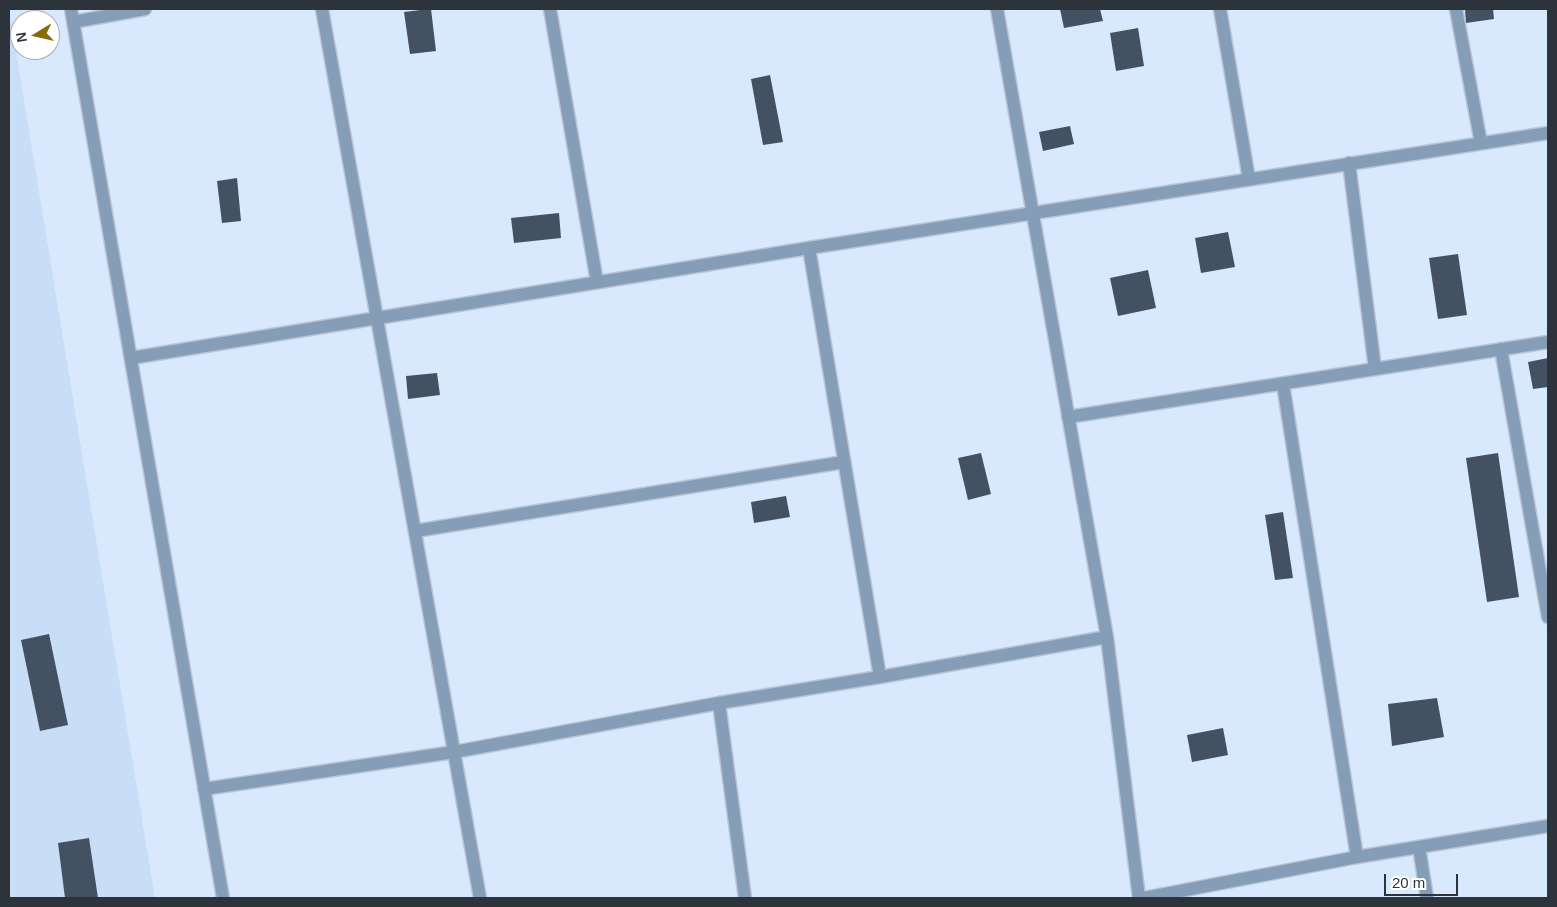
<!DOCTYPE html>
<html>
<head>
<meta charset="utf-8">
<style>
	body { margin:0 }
	#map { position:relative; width:1557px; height:907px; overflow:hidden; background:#d9e9fd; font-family:Arial,sans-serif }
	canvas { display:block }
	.frame { position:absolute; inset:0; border:10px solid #2d333b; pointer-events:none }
	.north { position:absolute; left:10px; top:10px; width:50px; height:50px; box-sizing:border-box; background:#fff; border:1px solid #abadb1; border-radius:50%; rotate:261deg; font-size:14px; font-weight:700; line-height:20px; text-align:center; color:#2d333b }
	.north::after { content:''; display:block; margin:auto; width:18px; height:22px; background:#876b08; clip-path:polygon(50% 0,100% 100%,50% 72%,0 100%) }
	.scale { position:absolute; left:1384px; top:874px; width:74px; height:22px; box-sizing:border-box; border:2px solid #2d333b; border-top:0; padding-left:6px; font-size:15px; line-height:18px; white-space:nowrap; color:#2d333b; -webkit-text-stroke:4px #fff; paint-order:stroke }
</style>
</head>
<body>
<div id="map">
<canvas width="1557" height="907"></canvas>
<div class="frame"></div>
<div class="north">N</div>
<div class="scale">20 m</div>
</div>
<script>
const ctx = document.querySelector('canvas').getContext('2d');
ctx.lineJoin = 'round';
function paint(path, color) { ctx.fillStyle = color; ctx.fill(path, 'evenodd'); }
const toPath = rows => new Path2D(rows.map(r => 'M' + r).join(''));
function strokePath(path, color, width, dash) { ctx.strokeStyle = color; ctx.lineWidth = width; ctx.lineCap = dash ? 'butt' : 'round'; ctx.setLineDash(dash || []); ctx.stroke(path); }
paint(toPath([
	[9,9,155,898,9,898]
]), '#c8ddf6');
paint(toPath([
	[429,9,431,9,436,51,410,54,404,12],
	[1060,9,1100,9,1103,21,1064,28],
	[1465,9,1493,9,1494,19,1466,23],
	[1138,28,1144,66,1116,71,1110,33],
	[770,75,783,142,763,145,751,79],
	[1070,126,1074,144,1043,151,1039,132],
	[237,178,241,221,222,223,217,181],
	[559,213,561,238,514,243,511,218],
	[1228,232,1235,267,1201,273,1195,238],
	[1458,254,1467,315,1438,319,1429,258],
	[1148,270,1156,308,1118,316,1110,278],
	[1548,358,1548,387,1533,389,1528,362],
	[437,373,440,395,408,399,406,376],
	[981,453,991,494,968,500,958,458],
	[1498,453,1519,597,1487,602,1466,458],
	[786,496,790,517,754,523,751,502],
	[1283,512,1293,578,1275,580,1265,515],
	[49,634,68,725,40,731,21,640],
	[1437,698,1444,737,1392,746,1388,704],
	[1223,728,1228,755,1192,762,1187,735],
	[89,838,98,898,65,898,58,843]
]), '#435162');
const minor = toPath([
	[71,9,223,898],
	[322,9,480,898],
	[550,9,597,282],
	[997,9,1107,637,1139,898],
	[1220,9,1249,179],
	[1456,9,1481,143],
	[73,22,145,9],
	[1349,163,1375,369],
	[809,248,880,677],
	[1501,349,1548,617],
	[131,358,809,248,1548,133],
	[1283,384,1357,857],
	[1068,417,1548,342],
	[415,531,844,462],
	[719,703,745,898],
	[204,789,454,752,719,703,880,677,1107,637],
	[1419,847,1427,898],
	[1144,898,1357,857,1548,826]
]);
strokePath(minor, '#b7c5d6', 15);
strokePath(minor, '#869db7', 12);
</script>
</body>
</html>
